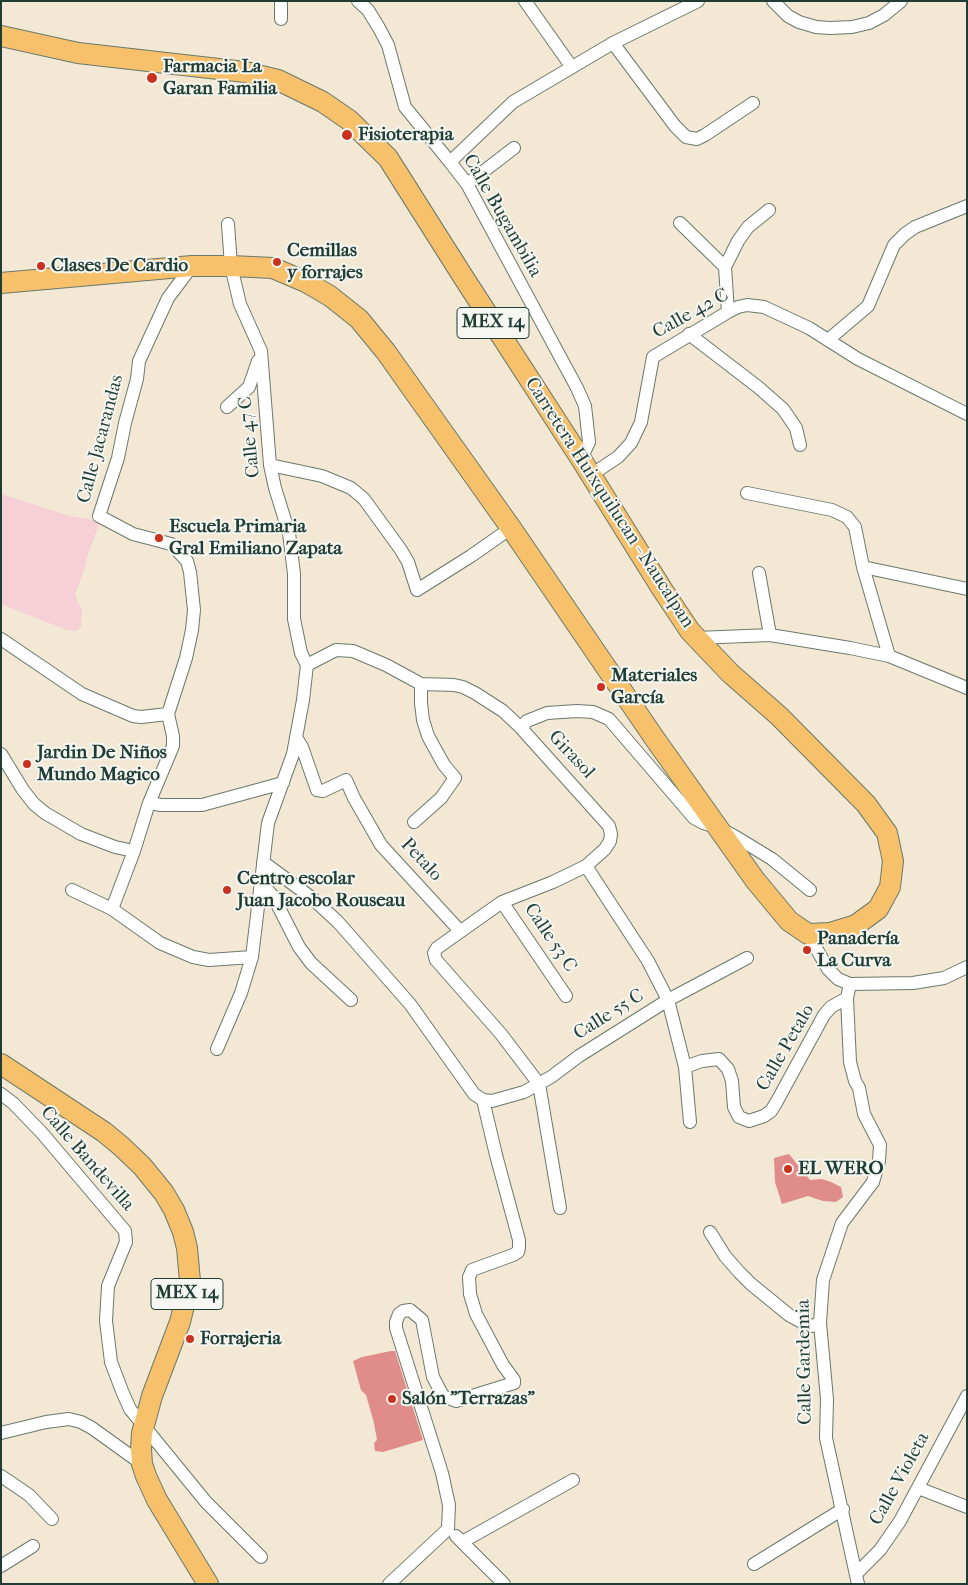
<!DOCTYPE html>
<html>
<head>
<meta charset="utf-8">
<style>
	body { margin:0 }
	#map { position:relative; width:968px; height:1585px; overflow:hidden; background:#f2e8d3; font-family:"IM FELL French Canon",serif }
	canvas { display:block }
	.frame { position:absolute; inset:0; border:2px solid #1f3d34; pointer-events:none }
</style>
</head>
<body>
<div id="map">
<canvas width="968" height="1585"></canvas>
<div class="frame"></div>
</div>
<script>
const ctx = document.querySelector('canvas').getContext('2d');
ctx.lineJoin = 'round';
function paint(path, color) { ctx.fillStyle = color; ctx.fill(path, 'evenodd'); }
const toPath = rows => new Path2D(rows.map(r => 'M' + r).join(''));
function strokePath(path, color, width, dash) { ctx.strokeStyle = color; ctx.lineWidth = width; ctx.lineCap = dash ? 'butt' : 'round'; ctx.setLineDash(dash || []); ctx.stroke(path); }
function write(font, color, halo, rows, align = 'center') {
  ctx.font = font + ' "IM FELL French Canon",serif'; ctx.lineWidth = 4; ctx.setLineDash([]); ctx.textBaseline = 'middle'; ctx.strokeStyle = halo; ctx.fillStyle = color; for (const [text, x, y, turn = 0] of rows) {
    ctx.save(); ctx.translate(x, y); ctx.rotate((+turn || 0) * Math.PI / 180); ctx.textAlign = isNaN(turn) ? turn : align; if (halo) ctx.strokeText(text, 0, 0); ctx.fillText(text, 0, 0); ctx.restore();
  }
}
paint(toPath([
	[1,494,70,516,95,520,99,524,87,557,84,570,75,594,82,611,81,627,76,631,67,630,1,604]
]), '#f6cfd7');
paint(toPath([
	[789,1154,810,1180,822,1179,831,1182,841,1187,843,1197,836,1202,823,1201,808,1196,782,1204,775,1182,774,1158],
	[391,1351,395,1351,423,1440,383,1452,375,1451,374,1443,377,1440,374,1423,366,1395,361,1390,353,1361,362,1357]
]), '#e08c8a');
const minor = toPath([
	[281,1,281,19],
	[358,1,368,10,379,28,388,45,405,107,450,162,467,184,577,388,585,406,589,442,581,459],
	[525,1,571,66],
	[773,1,788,16,799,22,816,27,830,28,852,27,869,23,884,15,901,1],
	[613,43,675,126,686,137,697,139,705,135,753,103],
	[450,162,513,102,613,43,698,1],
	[467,184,514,148],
	[680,223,725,267],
	[728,312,725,267,738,241,748,227,769,210],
	[689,334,758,387,783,409,796,428,800,445],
	[828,340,868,306,894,245,905,234,915,227,967,206],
	[227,407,249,387,258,361],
	[270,465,322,476,351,488,364,499,401,550,408,562,417,590,471,556,511,528],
	[591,475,618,457,631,443,641,422,653,357,728,312,738,307,747,305,764,307,809,328,858,359,967,414],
	[747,493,832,510,847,517,855,527,863,567],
	[759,573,770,635],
	[697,638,770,635,850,648,889,656,967,688],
	[1,639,82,694,133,716,141,717,168,714],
	[889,656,863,567,967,589],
	[307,665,336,650,353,651,386,665,421,684,454,685,463,687,475,693,503,711,521,728,609,826,611,834,610,841,605,849,586,866,553,882,502,902,437,948,434,953,436,960,501,1034,539,1084,560,1208],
	[521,728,527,721,547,713,577,711,593,712,609,719,694,818,703,823,717,827,736,837,772,859,810,890],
	[296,737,302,747,317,790,323,791,346,780,354,798,381,845,460,931],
	[1,754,23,790,34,804,45,813,81,834,115,847,134,851],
	[149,803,161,805,202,805,283,783],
	[414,822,441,798,455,778,444,765,428,736,423,720,421,703,421,684],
	[263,862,312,898,338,922,410,1004,474,1094,483,1100,492,1101,524,1092,551,1077,579,1056,668,1000,747,958],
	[586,866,648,961,668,1000,685,1067,690,1122],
	[260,882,273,896,299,947,311,963,351,1000],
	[72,890,112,909,134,851,149,803,173,746,173,736,168,714,186,658,192,630,194,610,190,572,187,561,171,544,133,534,99,516,118,458,125,423,137,379,139,361,168,298,192,266],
	[502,902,566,996],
	[112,909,160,943,193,957,209,960,252,957],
	[808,934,828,969,838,979,850,984,847,998,850,1062,855,1081,859,1088,864,1114,880,1145,879,1161,873,1182,842,1223,823,1280,820,1323,827,1399,826,1438,858,1584],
	[850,984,913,983,944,978,967,967],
	[217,1049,241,993,252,957,268,823,293,754,303,700,307,665,301,653,294,619,294,574,289,533,275,488,270,465,261,351,240,304,231,266,228,224],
	[685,1067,702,1061,719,1059,728,1069,732,1081,734,1107,739,1117,749,1121,764,1116,771,1111,776,1103,824,1015,831,1007,847,998],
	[1,1094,13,1103,42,1133,125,1231,126,1242,108,1286,106,1321,111,1362,122,1391,130,1409,206,1502,261,1557],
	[710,1232,725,1256,739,1272,751,1284,789,1315,800,1321,812,1326,820,1323],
	[1,1433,46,1422,69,1419,81,1422,92,1428,142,1464],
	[1,1476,29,1495,52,1519],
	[918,1488,967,1507],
	[456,1536,504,1584],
	[462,1542,573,1480],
	[754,1564,843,1509],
	[1,1566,33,1546],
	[856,1574,880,1550,900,1521,967,1396],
	[389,1584,448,1529,449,1505,442,1473,396,1328,396,1322,399,1314,403,1311,410,1310,422,1320,433,1377,443,1396,456,1401,514,1383,514,1380,503,1365,476,1314,470,1294,469,1277,472,1270,513,1255,518,1252,519,1248,519,1240,496,1155,483,1100]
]);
const primary = toPath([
	[1,36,78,53,245,72,278,80,323,102,349,120,388,158,462,275,581,459,662,589,690,631,730,673,779,716,866,804,887,833,893,861,890,887,878,909,856,925,830,933,808,934,789,921,755,880,655,739,511,528,386,352,359,319,330,296,306,282,273,268,231,266,192,266,1,283],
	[1,1064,104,1132,121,1146,142,1166,164,1193,174,1210,183,1232,187,1248,190,1281,180,1322,152,1396,142,1433,141,1449,142,1464,146,1476,157,1500,208,1584]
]);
strokePath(minor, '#69796c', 14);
strokePath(primary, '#69796c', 22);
strokePath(minor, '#fff', 12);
strokePath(primary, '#f7c06b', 20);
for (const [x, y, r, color] of [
	[152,78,6,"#c8321e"],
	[347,135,6,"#c8321e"],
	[277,262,5,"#c8321e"],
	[41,266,5,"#c8321e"],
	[159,538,5,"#c8321e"],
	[601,687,5,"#c8321e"],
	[27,764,5,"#c8321e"],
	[227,890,5,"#c8321e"],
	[807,950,5,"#c8321e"],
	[788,1169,5,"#c8321e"],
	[190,1339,5,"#c8321e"],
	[392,1399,5,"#c8321e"]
]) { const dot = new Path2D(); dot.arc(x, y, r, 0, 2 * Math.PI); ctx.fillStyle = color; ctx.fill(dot); strokePath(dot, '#f6f6f2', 2); }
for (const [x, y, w] of [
	[493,323,72],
	[187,1294,72]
]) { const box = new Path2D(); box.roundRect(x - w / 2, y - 15.5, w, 31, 4); ctx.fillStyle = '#f6f6f2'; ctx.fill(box); strokePath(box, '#1f3d34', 1); }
write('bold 18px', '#1f3d34', null, [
	["MEX 14",493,323],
	["MEX 14",187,1294]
]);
write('bold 19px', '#1f3d34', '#f6f6f2', [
	["Farmacia La",163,67],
	["Garan Familia",163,89],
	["Fisioterapia",358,135],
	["Cemillas",287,251],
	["y forrajes",287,273],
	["Clases De Cardio",51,266],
	["Escuela Primaria",169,527],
	["Gral Emiliano Zapata",169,549],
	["Materiales",611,676],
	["García",611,698],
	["Jardin De Niños",37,753],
	["Mundo Magico",37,775],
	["Centro escolar",237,879],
	["Juan Jacobo Rouseau",237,901],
	["Panadería",817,939],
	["La Curva",817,961],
	["EL WERO",798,1169],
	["Forrajeria",200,1339],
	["Salón \"Terrazas\"",402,1399]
], 'left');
write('19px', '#1f3d34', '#f6f6f2', [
	["Calle Bugambilia",502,216,60],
	["Calle 42 C",691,314,-29],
	["Calle 47 C",250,437,-96],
	["Calle Jacarandas",101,439,-75],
	["Carretera Huixquilucan - Naucalpan",609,503,57],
	["Girasol",571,755,47],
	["Petalo",421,860,47],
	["Calle 53 C",550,938,56],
	["Calle 55 C",609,1015,-32],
	["Calle Petalo",786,1048,-60],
	["Calle Bandevilla",87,1159,49],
	["Calle Gardemia",805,1362,-91],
	["Calle Violeta",900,1479,-61]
]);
</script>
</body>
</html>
